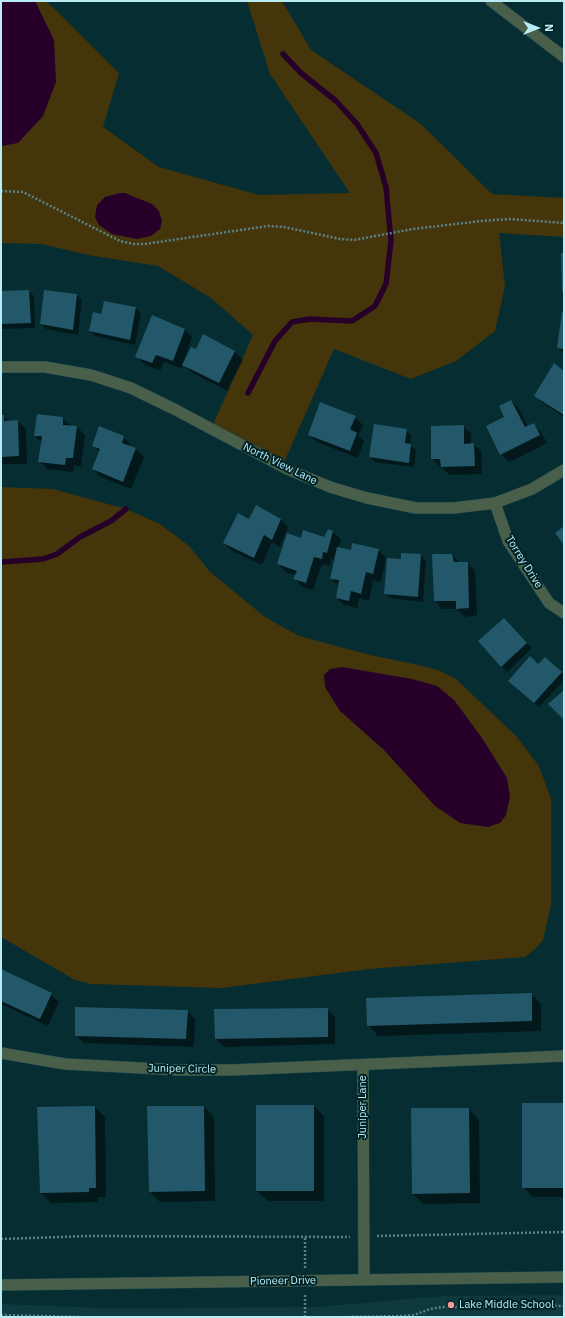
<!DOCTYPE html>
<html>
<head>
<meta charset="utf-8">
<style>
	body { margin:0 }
	#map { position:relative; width:565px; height:1318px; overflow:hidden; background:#062d31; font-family:"IBM Plex Sans",sans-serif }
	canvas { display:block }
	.frame { position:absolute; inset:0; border:2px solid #baedf3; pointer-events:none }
	.north { position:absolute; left:517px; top:8px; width:40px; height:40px; -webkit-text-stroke:3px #002327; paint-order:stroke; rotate:90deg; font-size:11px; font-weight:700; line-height:16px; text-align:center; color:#baedf3 }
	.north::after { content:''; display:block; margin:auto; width:14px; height:18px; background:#baedf3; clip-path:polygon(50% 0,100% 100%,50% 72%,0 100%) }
</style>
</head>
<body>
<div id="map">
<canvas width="565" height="1318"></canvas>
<div class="frame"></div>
<div class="north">N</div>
</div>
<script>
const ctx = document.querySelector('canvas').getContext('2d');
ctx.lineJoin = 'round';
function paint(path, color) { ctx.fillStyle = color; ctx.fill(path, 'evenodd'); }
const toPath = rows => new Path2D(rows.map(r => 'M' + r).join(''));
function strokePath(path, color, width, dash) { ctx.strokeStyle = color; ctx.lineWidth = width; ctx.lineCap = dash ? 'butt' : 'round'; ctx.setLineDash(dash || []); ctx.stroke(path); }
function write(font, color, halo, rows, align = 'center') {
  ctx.font = font + ' "IBM Plex Sans",sans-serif'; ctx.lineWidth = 4; ctx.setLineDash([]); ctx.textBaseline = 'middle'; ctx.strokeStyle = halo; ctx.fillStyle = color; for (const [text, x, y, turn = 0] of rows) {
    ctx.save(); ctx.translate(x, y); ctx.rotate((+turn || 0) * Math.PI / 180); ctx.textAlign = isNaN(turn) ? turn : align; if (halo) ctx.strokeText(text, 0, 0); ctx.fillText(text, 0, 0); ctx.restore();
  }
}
paint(toPath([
	[564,1295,564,1317,1,1317,1,1304,104,1308,316,1307,443,1296]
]), '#0d393f');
paint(toPath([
	[1,1,45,1,56,10,119,73,103,127,159,167,259,195,350,193,270,74,247,1,282,1,311,50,421,124,492,194,564,198,564,237,499,233,505,286,495,331,456,361,411,379,334,349,282,467,211,429,253,335,211,298,158,266,88,255,41,244,1,243],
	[1,487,53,489,126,509,160,524,189,546,210,572,265,617,299,636,370,655,414,664,438,670,456,679,516,736,539,766,551,799,551,904,543,940,534,950,525,957,369,969,222,988,91,984,75,980,1,937]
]), '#45350b');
paint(toPath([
	[1,1,35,1,54,40,56,82,43,116,18,143,1,146],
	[120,193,125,193,152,204,159,211,162,221,160,229,151,236,137,239,112,234,99,225,95,217,97,205,105,197],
	[342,667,412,679,437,686,454,700,482,738,507,778,510,797,506,815,500,823,488,827,460,823,435,806,383,749,340,711,325,687,324,675,330,669]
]), '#260028');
paint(toPath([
	[29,291,34,296,35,328,3,329,1,327,1,292],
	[45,291,77,295,82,300,78,335,46,329,41,324],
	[105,302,136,308,141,314,135,345,95,336,90,331,101,316],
	[564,313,564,353,558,347],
	[185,330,192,337,185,357,186,358,197,350,204,336,235,352,243,360,227,391,191,372,183,364,181,368,164,362,160,371,144,364,136,356],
	[564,372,564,417,543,403,535,396],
	[511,401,519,409,528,427,533,424,541,432,547,443,509,462,501,454,505,417],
	[1,416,3,416,10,422,18,421,26,429,27,464,1,464],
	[355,417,363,425,358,436,364,441,358,458,317,442,309,435],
	[62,418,71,426,77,427,85,435,81,466,74,466,73,472,47,469,40,461,42,443,35,436],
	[463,426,471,434,471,444,473,444,481,451,482,474,450,475,432,459,432,427],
	[406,430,411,435,410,445,416,450,414,467,375,462,370,457],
	[123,437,131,445,131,447,136,449,144,457,131,489,101,477,93,469,100,452,93,446],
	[280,519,288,527,280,547,272,542,262,565,232,551,224,543,249,520],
	[328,530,333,532,341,540,338,548,352,551,378,550,386,558,381,582,373,580,369,601,359,598,357,608,344,605,337,598,339,586,331,579,335,560,331,559,330,566,322,564,313,590,302,587,295,579,296,575,286,572,278,564,302,539,325,538],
	[402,554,421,555,426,561,423,602,390,598,385,593,402,560],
	[452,555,460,563,468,563,475,571,477,615,465,617,457,609,442,609,435,601],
	[504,620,532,648,507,672,479,642],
	[561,672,564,675,564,680,539,707,515,686],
	[1,970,51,994,59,1002,48,1026,1,1004],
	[531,994,541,1004,541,1031,378,1036,368,1025],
	[327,1009,335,1017,335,1044,224,1047,216,1039],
	[187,1011,195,1019,194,1047,84,1043,76,1035],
	[564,1104,564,1197,533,1197,523,1187],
	[257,1106,314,1106,324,1116,324,1201,268,1201,257,1191],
	[95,1107,105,1117,106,1197,98,1197,98,1202,51,1203,41,1193],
	[204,1107,214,1117,215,1201,160,1202,150,1192],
	[412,1109,469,1109,479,1120,480,1203,423,1204,413,1194]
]), '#0007');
strokePath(toPath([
	[248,393,275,341,292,322,310,319,352,321,375,306,386,284,391,241,386,187,376,153,357,124,336,101,301,73,283,54],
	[1,562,43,559,57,554,80,537,111,521,126,509]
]), '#260028', 5.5);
paint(toPath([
	[561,253,564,253,564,292,562,292],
	[29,290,31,323,1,324,1,291],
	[44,290,77,294,73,330,40,324],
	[104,301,136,307,130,340,89,331,93,312,101,314],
	[562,312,564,312,564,349,557,348],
	[152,315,185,329,173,361,156,355,152,363,135,357],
	[203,334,235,351,219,383,182,365,191,347,196,349],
	[554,363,564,371,564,415,534,396],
	[511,400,525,427,534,423,540,435,500,455,486,426,504,417,499,406],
	[320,402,356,416,350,429,357,433,350,451,308,435],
	[37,414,63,417,63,425,77,426,73,458,66,458,65,465,38,462,42,436,34,436],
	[1,415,4,415,4,421,18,420,19,456,1,457],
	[374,424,407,429,405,443,411,444,409,463,369,457],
	[464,425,464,444,474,443,475,466,441,467,440,459,431,459,431,426],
	[99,426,124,436,122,443,136,448,123,482,92,469,100,449,92,446],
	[256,505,281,519,272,540,264,535,254,558,223,543,238,513,249,519],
	[564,526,564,545,555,533],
	[328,529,333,531,327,553,323,552,322,559,314,557,306,583,293,579,297,571,277,564,287,533,301,538,303,530,324,537],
	[352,543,379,549,373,574,366,572,361,594,351,591,349,601,336,598,339,580,330,579,337,547,351,550],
	[401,553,421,554,418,597,384,594,387,558,401,559],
	[432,554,452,554,454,562,468,562,469,608,456,609,456,601,434,601],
	[504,618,527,643,501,667,478,641],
	[530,656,538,664,545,657,562,672,534,703,508,681],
	[564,690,564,720,548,704],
	[1,969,52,993,40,1019,1,1001],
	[532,993,532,1021,367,1026,366,998],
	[75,1007,188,1010,186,1039,75,1036],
	[328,1008,328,1037,215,1039,214,1009],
	[522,1103,564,1103,564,1188,522,1188],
	[256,1105,314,1105,314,1191,256,1191],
	[95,1106,96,1188,89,1188,89,1192,40,1193,37,1107],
	[147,1106,204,1106,205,1191,149,1192],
	[411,1108,469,1108,470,1193,412,1194]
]), '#23576a');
const minor = toPath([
	[491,1,564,57],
	[1,367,45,367,91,375,131,388,174,409,287,469,330,487,367,498,416,508,454,508,495,503,532,489,564,470],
	[495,503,508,541,549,603,564,613],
	[1,1053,65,1064,178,1070,231,1070,564,1056],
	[363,1065,364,1279]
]);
const tertiary = toPath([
	[1,1285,564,1277]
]);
strokePath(minor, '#234c50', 12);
strokePath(tertiary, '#234c50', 12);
strokePath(toPath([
	[1,191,23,192,120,241,134,244,145,244,268,226,284,227,340,239,354,240,413,229,481,221,509,219,564,223],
	[377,1236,564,1232],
	[1,1239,89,1236,350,1237],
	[305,1268,305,1236],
	[305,1295,305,1317],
	[1,1315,80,1317],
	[344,1317,402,1316,414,1315,430,1309,442,1307,564,1306]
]), '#59858a', 2.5, [2, 2]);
strokePath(minor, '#4a5f4a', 11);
strokePath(tertiary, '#4a5f4a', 11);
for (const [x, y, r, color] of [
	[451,1305,4,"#f59c94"]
]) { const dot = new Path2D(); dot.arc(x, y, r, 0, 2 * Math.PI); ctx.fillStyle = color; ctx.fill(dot); strokePath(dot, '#002327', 1.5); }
write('11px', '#baedf3', '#002327', [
	["North View Lane",280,464,26],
	["Torrey Drive",524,562,58],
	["Juniper Circle",182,1069,1],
	["Juniper Lane",363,1107,-90],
	["Pioneer Drive",283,1281,-1]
]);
write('11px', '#baedf3', '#002327', [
	["Lake Middle School",459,1305]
], 'left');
</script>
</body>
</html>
